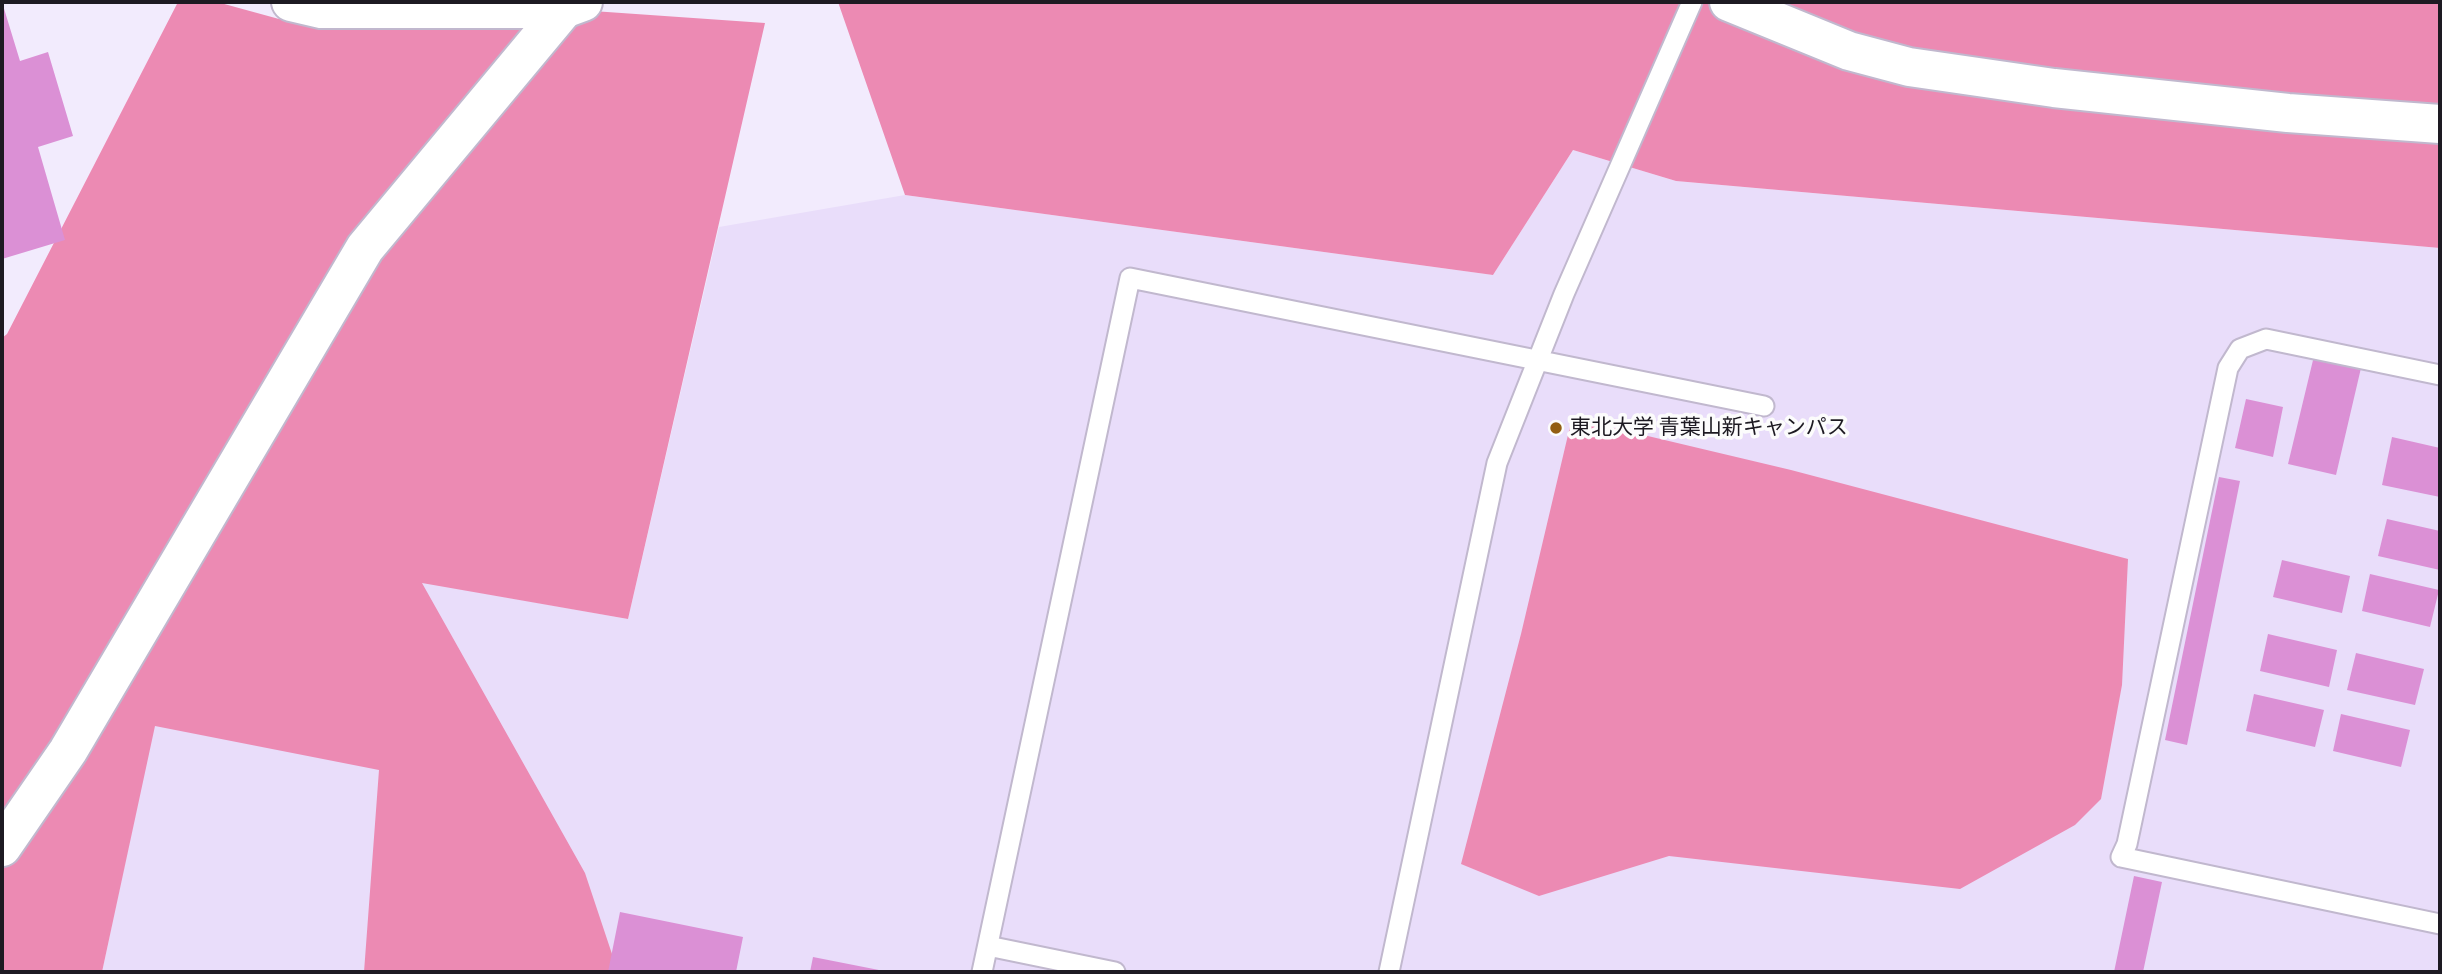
<!DOCTYPE html>
<html>
<head>
<meta charset="utf-8">
<style>
	body { margin:0 }
	#map { position:relative; width:2442px; height:974px; overflow:hidden; background:#f2ebfd; font-family:"Archivo Narrow",sans-serif }
	canvas { display:block }
	.frame { position:absolute; inset:0; border:4px solid #1d1a22; pointer-events:none }
</style>
</head>
<body>
<div id="map">
<canvas width="2442" height="974"></canvas>
<div class="frame"></div>
</div>
<script>
const ctx = document.querySelector('canvas').getContext('2d');
ctx.lineJoin = 'round';
function paint(path, color) { ctx.fillStyle = color; ctx.fill(path, 'evenodd'); }
const toPath = rows => new Path2D(rows.map(r => 'M' + r).join(''));
function strokePath(path, color, width, dash) { ctx.strokeStyle = color; ctx.lineWidth = width; ctx.lineCap = dash ? 'butt' : 'round'; ctx.setLineDash(dash || []); ctx.stroke(path); }
function write(font, color, halo, rows, align = 'center') {
  ctx.font = font + ' "Archivo Narrow","Noto Sans JP",sans-serif'; ctx.lineWidth = 7; ctx.setLineDash([]); ctx.textBaseline = 'middle'; ctx.strokeStyle = halo; ctx.fillStyle = color; for (const [text, x, y, turn = 0] of rows) {
    ctx.save(); ctx.translate(x, y); ctx.rotate((+turn || 0) * Math.PI / 180); ctx.textAlign = isNaN(turn) ? turn : align; if (halo) ctx.strokeText(text, 0, 0); ctx.fillText(text, 0, 0); ctx.restore();
  }
}
paint(toPath([
	[1573,150,1676,181,2440,248,2440,972,102,972,154,726,421,582,628,619,719,227,905,195,1493,275]
]), '#e9ddfa');
paint(toPath([
	[178,2,217,2,279,19,564,9,765,23,628,619,422,583,585,873,618,972,364,972,379,770,155,726,102,972,2,972,2,338,7,334],
	[838,2,2440,2,2440,248,1676,181,1573,150,1493,275,905,195],
	[1572,418,1791,470,2128,559,2122,685,2101,799,2075,825,1960,889,1669,856,1539,896,1461,864,1521,634]
]), '#ec8ab3');
paint(toPath([
	[2,2,20,61,48,52,73,136,38,147,65,240,2,259],
	[2314,356,2361,368,2336,475,2288,464],
	[2246,399,2283,407,2273,457,2235,448],
	[2392,437,2440,448,2440,497,2382,485],
	[2219,477,2240,481,2187,745,2165,740],
	[2387,519,2440,531,2440,570,2378,556],
	[2282,560,2350,576,2342,613,2273,597],
	[2370,574,2439,590,2430,627,2362,611],
	[2268,634,2337,650,2329,687,2260,671],
	[2356,653,2424,669,2415,705,2347,690],
	[2254,694,2324,710,2315,747,2246,731],
	[2341,714,2410,730,2401,767,2333,751],
	[2134,876,2162,882,2143,972,2114,972],
	[620,912,743,937,736,972,608,972],
	[813,957,884,971,884,972,810,972]
]), '#db90d5');
const service = toPath([
	[2440,375,2266,339,2240,349,2228,368,2127,844,2121,857,2440,924],
	[988,946,1115,972],
	[982,972,1130,278,1764,406],
	[1389,972,1497,463,1564,294,1692,2]
]);
const minor = toPath([
	[2,847,68,751,365,248,564,9]
]);
const tertiary = toPath([
	[291,2,321,9,564,9,583,2],
	[1729,2,1849,51,1909,67,2054,88,2288,113,2440,124]
]);
strokePath(service, '#c1b8ce', 23);
strokePath(minor, '#c1b8ce', 42);
strokePath(tertiary, '#c1b8ce', 42);
strokePath(service, '#fff', 19);
strokePath(minor, '#fff', 38);
strokePath(tertiary, '#fff', 38);
for (const [x, y, r, color] of [
	[1556,428,7,"#935e12"]
]) { const dot = new Path2D(); dot.arc(x, y, r, 0, 2 * Math.PI); ctx.fillStyle = color; ctx.fill(dot); strokePath(dot, '#fcfcfc', 2.5); }
write('21px', '#1d1a22', '#fcfcfc', [
	["東北大学 青葉山新キャンパス",1570,428]
], 'left');
</script>
</body>
</html>
